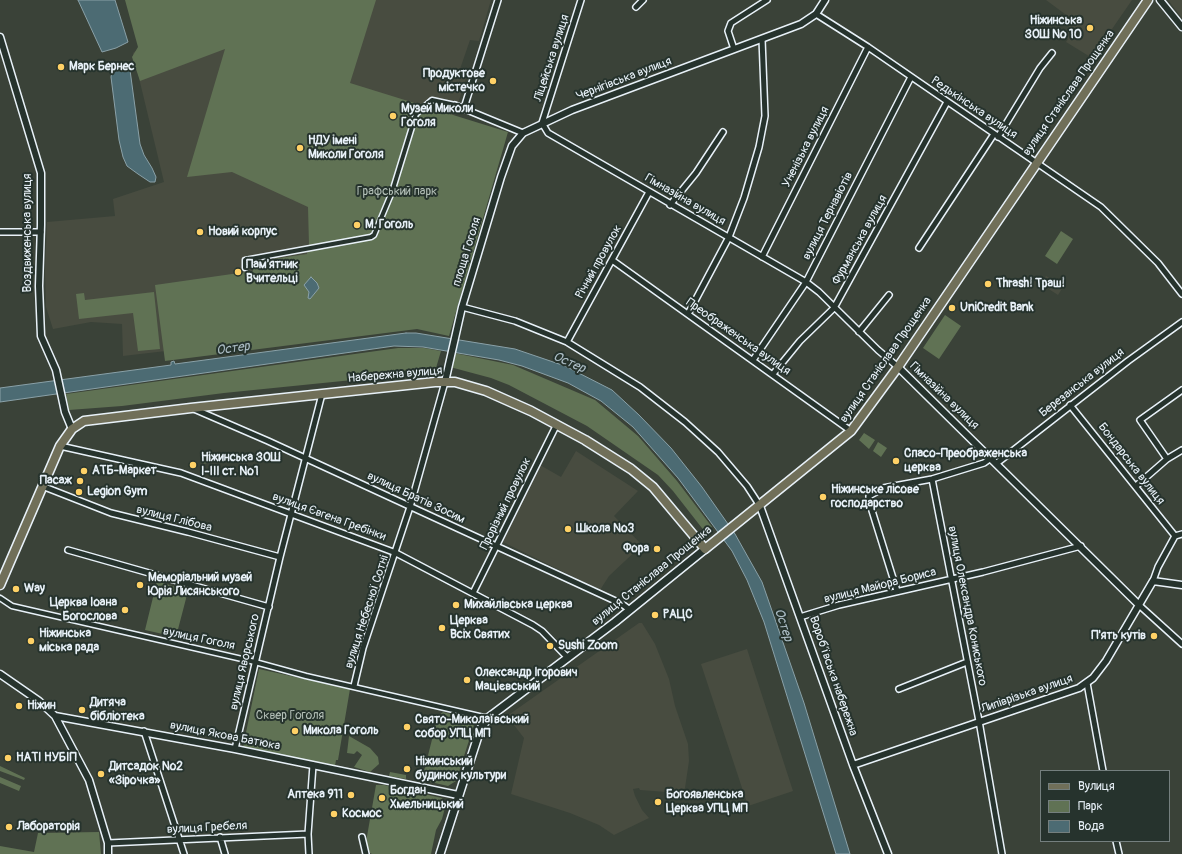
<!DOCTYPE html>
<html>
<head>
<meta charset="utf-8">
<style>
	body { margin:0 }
	#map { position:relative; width:1182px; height:854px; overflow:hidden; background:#3a4238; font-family:Pangolin,sans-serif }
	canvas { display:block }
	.legend { position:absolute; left:1040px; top:770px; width:130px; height:72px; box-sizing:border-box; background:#26332d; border:1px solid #747f7e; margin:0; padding:5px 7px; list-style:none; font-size:12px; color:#e8f1f8 }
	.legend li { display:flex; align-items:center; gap:8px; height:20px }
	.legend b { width:20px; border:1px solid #747f7e }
</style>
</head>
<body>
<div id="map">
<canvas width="1182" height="854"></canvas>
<ul class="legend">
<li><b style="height:5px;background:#706f59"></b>Вулиця</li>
<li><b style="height:11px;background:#607254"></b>Парк</li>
<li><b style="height:11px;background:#4c6b73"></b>Вода</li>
</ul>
</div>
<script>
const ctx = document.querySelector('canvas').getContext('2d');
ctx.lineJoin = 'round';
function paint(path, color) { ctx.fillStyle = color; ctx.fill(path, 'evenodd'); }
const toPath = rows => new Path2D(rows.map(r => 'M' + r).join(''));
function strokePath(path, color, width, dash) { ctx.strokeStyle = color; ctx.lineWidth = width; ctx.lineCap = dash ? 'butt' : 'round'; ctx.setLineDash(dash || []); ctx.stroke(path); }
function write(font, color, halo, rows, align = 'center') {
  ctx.font = font + ' Pangolin,sans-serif'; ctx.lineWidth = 4; ctx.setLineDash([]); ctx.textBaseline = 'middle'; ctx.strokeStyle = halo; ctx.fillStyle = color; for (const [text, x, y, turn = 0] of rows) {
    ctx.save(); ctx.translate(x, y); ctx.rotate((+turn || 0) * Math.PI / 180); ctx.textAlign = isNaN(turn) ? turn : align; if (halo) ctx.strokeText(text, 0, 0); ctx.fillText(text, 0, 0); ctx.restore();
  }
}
paint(toPath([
	[352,0,491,0,479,41,470,40,460,69,468,72,427,202,166,351,123,356,122,324,91,322,53,329,46,307,45,271,47,222,115,216,113,199,164,182,133,53,194,3],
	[1046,0,1132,0,1092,58,1066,42,1068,39,1063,36,1073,20],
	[1168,0,1182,0,1182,18],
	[1046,276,1063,287,1058,295,1041,284],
	[576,451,638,491,614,516,642,545,609,576,600,590,503,542,540,465,561,477],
	[639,623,642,623,655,644,669,679,675,706,688,744,689,761,685,788,680,793,640,790,639,788,633,789,635,796,642,810,649,818,614,835,599,825,570,813,511,794,524,738,507,716],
	[747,649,793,791,748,806,701,664]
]), '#484c40');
paint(toPath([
	[125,0,376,0,350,83,508,132,449,336,417,329,165,361,155,285,253,271,253,262,307,254,309,245,308,207,232,172,187,177,225,49,140,81,132,57,138,47],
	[1061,231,1073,239,1057,264,1045,256],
	[154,292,160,349,138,351,133,313,79,319,76,294,84,293,85,300],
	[945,315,961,326,939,359,923,348],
	[398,348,424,348,441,351,436,368,434,370,406,375,404,373,402,375,224,393,122,406,69,410,66,394],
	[454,353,513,365,595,400,638,436,677,481,712,527,705,532,673,491,658,475,587,426,509,385,491,378,450,367],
	[864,433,875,440,869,449,859,440],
	[878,442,887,448,881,457,873,451],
	'200.5 459a4.5 4.5 0 1 1 9 0a4.5 4.5 0 1 1-9 0Z',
	[157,581,188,591,176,637,145,630],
	[259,669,350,689,338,760,336,760,335,766,243,747],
	[443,712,473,720,474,725,456,781,448,786,426,781,423,775,438,716],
	[349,736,370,748,378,757,379,764,370,772,354,767,362,755,357,751,354,754,347,753],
	[0,766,25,778,24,780,0,771],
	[390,772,406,775,406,779,389,776],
	[0,777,21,786,19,791,0,783],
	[376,785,384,785,442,798,446,804,442,819,436,830,431,854,372,854,370,853,366,842],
	[99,832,101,854,0,854,0,846,34,852,38,833]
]), '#607254');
const water = toPath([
	[78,0,115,0,128,42,116,48,102,52,78,0],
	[120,68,130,70,140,144,144,155,152,168,156,177,155,182,150,182,138,174,127,166,123,157,119,140,111,77,112,72,120,68],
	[311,277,317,283,319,288,310,299,308,298,309,292,304,285,311,277],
	[406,333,416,333,515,349,565,366,612,390,639,415,671,448,702,487,735,534,762,582,804,703,850,854,836,854,764,622,747,580,732,551,678,478,633,427,601,401,568,383,522,366,499,360,423,347,394,346,0,402,0,388,171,365,171,362,174,361,175,364,406,333]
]);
paint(water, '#4c6b73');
strokePath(water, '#8aa1a8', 1);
const pedestrian = toPath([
	[245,268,245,260,371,237,374,235,392,192,416,114,432,100,455,105],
	[0,598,12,606,255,662,306,676,488,718]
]);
const minor = toPath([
	[581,0,542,123,548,133,806,282,819,292,878,350,898,367],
	[636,7,643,0],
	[816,14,868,47,1101,207,1158,263,1182,294],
	[734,49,728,31,731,23,767,0],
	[455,105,523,133],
	[464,108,498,0],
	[998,137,1040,68,1052,53],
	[670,205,696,173,723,132],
	[0,232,41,232],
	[919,248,994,134],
	[762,257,868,47],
	[612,260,851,431],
	[462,307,515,321,567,342,640,387,685,422,718,452,747,486,760,506],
	[688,314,729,237,744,198,759,147,765,116,762,39],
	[859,332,889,295],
	[567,342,649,192],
	[753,360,806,282,911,77],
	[773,374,800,341,834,308,947,102],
	[1070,405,1175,536],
	[194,409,268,441,622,604,630,610],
	[60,446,181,473,396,553,533,625,542,631,568,658],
	[1167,459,1140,420,1182,390],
	[997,463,1128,361,1182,322],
	[932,479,979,721,1002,854],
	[42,486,111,513,188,532,280,557],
	[1136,486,1167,459,1182,450],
	[68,550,269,607],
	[1153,581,1158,567,1175,536,1182,534],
	[897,591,869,501,869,496,883,488,932,479,984,463,991,458],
	[473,593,557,424],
	[1139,605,1182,644],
	[800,617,839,605,983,572,1081,546],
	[1087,683,1103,771],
	[354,686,363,648,410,507,445,382],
	[899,689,967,662],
	[144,731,184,854],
	[235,749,280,557,322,394],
	[220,837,225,854],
	[362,837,366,854],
	[1116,841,1119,854],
	[108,843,308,834],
	[309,854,308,834,313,765]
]);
const tertiary = toPath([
	[1160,0,1182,27],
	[0,37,41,173,41,225,39,286,41,336,56,370,65,412,72,429],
	[898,367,1139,605],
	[445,382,462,307,501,177,512,146,523,133,572,110,801,24,816,14,825,0],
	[760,506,853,765,888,854],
	[0,674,39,701,55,716,235,749,458,795],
	[55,716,89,780,108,843,108,854],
	[853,765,1079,688,1093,678,1106,661,1153,581,1182,585]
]);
const secondary = toPath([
	[440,854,480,730,488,718,615,622,705,549]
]);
const primary = toPath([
	[0,585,60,446,72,429,84,421,191,408,435,382,455,382,486,391,531,411,585,440,631,469,653,487,705,549,851,431,898,367,1148,0]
]);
strokePath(pedestrian, '#e8f1f8', 7);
strokePath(minor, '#e8f1f8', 8);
strokePath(tertiary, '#e8f1f8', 9);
strokePath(secondary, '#e8f1f8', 10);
strokePath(primary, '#e8f1f8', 11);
strokePath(pedestrian, '#26332d', 4);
strokePath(minor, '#26332d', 5);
strokePath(tertiary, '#26332d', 6);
strokePath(secondary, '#26332d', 7);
strokePath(primary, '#706f59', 8);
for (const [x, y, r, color] of [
	[1090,28,4,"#ffd166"],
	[61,67,4,"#ffd166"],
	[493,81,4,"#ffd166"],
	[393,116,4,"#ffd166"],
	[300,148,4,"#ffd166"],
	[357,225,4,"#ffd166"],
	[200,232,4,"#ffd166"],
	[238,272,4,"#ffd166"],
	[988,284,4,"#ffd166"],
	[952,308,4,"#ffd166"],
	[896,461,4,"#ffd166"],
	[193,465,4,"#ffd166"],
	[84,471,4,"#ffd166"],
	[80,481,4,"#ffd166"],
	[79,492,4,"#ffd166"],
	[823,497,4,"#ffd166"],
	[568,529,4,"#ffd166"],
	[657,549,4,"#ffd166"],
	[140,585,4,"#ffd166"],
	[16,589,4,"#ffd166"],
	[456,605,4,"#ffd166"],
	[125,610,4,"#ffd166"],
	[655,615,4,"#ffd166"],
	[442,628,4,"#ffd166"],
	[1154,636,4,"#ffd166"],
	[31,641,4,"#ffd166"],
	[550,646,4,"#ffd166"],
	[467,680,4,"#ffd166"],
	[19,706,4,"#ffd166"],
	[82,710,4,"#ffd166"],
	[407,727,4,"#ffd166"],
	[295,731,4,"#ffd166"],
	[8,758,4,"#ffd166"],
	[407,769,4,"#ffd166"],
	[101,774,4,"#ffd166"],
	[351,795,4,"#ffd166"],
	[382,798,4,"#ffd166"],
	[658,802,4,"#ffd166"],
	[334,814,4,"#ffd166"],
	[9,827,4,"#ffd166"]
]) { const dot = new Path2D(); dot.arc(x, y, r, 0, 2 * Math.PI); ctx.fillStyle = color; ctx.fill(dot); strokePath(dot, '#26332d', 1.5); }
write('bold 12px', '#e8f1f8', '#26332d', [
	["Ніжинська",1082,21,"right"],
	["ЗОШ № 10",1082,35,"right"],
	["Марк Бернес",69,67],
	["Продуктове",485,74,"right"],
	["містечко",485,88,"right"],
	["Музей Миколи",401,109],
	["Гоголя",401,123],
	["НДУ імені",308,141],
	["Миколи Гоголя",308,155],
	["М. Гоголь",365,225],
	["Новий корпус",208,232],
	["Пам'ятник",246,265],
	["Вчительці",246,279],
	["Thrash! Траш!",996,284],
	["UniCredit Bank",960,308],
	["Спасо-Преображенська",904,454],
	["церква",904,468],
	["Ніжинська ЗОШ",201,458],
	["І-ІІІ ст. №1",201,472],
	["АТБ-Маркет",92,471],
	["Пасаж",72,481,"right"],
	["Ніжинське лісове",831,490],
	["господарство",831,504],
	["Legion Gym",87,492],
	["Школа №3",576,529],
	["Фора",649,549,"right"],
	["Меморіальний музей",148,578],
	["Юрія Лисянського",148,592],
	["Way",24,589],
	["Церква Іоана",117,603,"right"],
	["Богослова",117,617,"right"],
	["Михайлівська церква",464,605],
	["РАЦС",663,615],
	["Церква",450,621],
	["Всіх Святих",450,635],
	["Ніжинська",39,634],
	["міська рада",39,648],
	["П'ять кутів",1146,636,"right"],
	["Sushi Zoom",558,646],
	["Олександр Ігорович",475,673],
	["Мацієвський",475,687],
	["Дитяча",90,703],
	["бібліотека",90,717],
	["Ніжин",27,706],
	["Свято-Миколаївський",415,720],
	["собор УПЦ МП",415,734],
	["Микола Гоголь",303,731],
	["НАТІ НУБІП",16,758],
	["Ніжинський",415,762],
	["будинок культури",415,776],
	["Дитсадок №2",109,767],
	["«Зірочка»",109,781],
	["Богдан",390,791],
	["Хмельницький",390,805],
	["Аптека 911",343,795,"right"],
	["Богоявленська",666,795],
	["Церква УПЦ МП",666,809],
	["Космос",342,814],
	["Лабораторія",17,827]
], 'left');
write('12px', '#e8f1f8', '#26332d', [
	["Ліцейська вулиця",552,58,-72],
	["Чернігівська вулиця",624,79,-21],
	["вулиця Станіслава Прощенка",1069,93,-55],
	["Редькінська вулиця",974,108,34],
	["Уненізька вулиця",806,147,-63],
	["Гімназійна вулиця",685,200,30],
	["вулиця Тернавіотів",828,216,-63],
	["Воздвиженська вулиця",28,233,-90],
	["Фурманська вулиця",860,240,-61],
	["площа Гоголя",467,252,-73],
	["Річний провулок",599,262,-61],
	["Преображенська вулиця",738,337,35],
	["вулиця Станіслава Прощенка",886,360,-55],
	["Набережна вулиця",395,375,-5],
	["Березанська вулиця",1082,383,-38],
	["Гімназійна вулиця",944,396,44],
	["Бондарська вулиця",1131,464,52],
	["вулиця Братів Зосим",416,498,25],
	["Прорізний провулок",506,504,-64],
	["вулиця Євгена Гребінки",329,517,20],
	["вулиця Глібова",174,519,14],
	["вулиця Станіслава Прощенка",652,576,-39],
	["вулиця Майора Бориса",880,586,-14],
	["вулиця Олександра Кониського",967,606,79],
	["вулиця Небесної Сотні",367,612,-72],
	["вулиця Гоголя",199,639,12],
	["вулиця Яворського",245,662,-77],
	["Воробʼївська набережна",833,676,71],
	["Липіврізька вулиця",1027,694,-19],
	["вулиця Якова Батюка",225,736,11],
	["вулиця Гребеля",207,828,-3]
]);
write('12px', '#b2beb6', '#26332d', [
	["Графський парк",397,192],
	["Сквер Гоголя",290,716]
]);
write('italic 13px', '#aabbc3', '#26332d', [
	["Остер",233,349,-8],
	["Остер",569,363,24],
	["Остер",783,625,72]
]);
</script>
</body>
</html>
